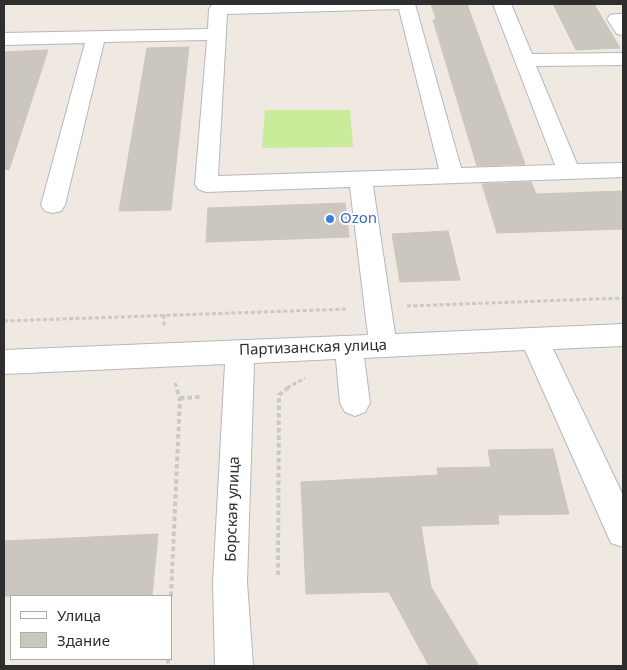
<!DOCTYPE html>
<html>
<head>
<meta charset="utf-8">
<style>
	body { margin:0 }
	#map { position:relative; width:627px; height:670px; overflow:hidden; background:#efe9e1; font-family:"Noto Sans",sans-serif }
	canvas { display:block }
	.frame { position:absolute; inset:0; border:5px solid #2e2e2e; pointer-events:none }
	.legend { position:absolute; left:10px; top:595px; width:162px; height:65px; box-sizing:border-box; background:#fff; border:1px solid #ababab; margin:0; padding:6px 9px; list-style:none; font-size:15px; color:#2e2e2e }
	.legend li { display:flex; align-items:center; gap:10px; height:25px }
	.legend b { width:25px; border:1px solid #ababab }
</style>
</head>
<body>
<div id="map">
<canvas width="627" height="670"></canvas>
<div class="frame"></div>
<ul class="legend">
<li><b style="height:6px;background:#fff"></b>Улица</li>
<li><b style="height:14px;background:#cbc7bf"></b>Здание</li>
</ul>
</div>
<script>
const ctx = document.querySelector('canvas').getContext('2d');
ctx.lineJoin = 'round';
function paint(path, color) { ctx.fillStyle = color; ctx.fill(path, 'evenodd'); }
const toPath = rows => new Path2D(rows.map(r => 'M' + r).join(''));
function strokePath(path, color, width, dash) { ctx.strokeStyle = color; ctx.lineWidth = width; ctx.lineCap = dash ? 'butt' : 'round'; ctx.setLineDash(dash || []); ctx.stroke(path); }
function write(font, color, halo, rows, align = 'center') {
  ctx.font = font + ' "Noto Sans",sans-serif'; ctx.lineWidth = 4; ctx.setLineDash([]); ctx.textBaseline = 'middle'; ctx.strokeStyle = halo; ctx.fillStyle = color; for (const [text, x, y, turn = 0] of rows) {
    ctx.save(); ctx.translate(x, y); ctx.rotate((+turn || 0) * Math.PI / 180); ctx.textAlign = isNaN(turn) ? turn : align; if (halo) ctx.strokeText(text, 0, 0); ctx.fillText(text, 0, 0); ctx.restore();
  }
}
paint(toPath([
	[265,110,350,110,353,147,262,148]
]), '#c9ec9a');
const building = toPath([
	[431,4,467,4,525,164,477,166,433,20,436,19,431,4],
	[553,4,594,4,620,48,576,50,553,4],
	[189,47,171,210,119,211,147,48,189,47],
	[48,50,9,170,4,169,4,52,48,50],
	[531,182,536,194,623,191,623,229,497,233,482,184,531,182],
	[345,203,349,237,206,242,208,208,345,203],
	[448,231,460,280,400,282,392,234,448,231],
	[553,449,569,514,498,515,499,524,421,526,431,587,479,666,429,666,389,592,306,594,301,482,438,475,437,468,491,467,488,450,553,449],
	[158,534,152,596,4,596,4,541,158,534]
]);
paint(building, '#cbc7bf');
strokePath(building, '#cbc5ba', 1);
const minor = toPath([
	[218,4,415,4,461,168,555,165,493,4,511,4,532,54,623,53,623,65,536,66,577,164,623,163,623,177,373,186,395,334,623,324,623,346,553,349,623,495,623,547,611,543,525,350,364,358,370,403,365,412,355,416,345,412,340,403,336,359,254,363,247,582,253,666,215,666,213,582,225,364,4,374,4,350,368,335,350,187,206,192,198,189,195,184,207,40,104,42,65,205,61,211,53,213,45,211,41,205,85,43,4,45,4,33,208,29,209,9,212,5,218,4],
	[399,9,439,169,218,176,227,14,399,9],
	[616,14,623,14,623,35,617,34,607,19,610,15,616,14]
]);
strokePath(minor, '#b4b7c1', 2);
strokePath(toPath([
	[407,306,623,298],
	[164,315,164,327],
	[4,321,348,309],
	[175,383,177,388],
	[287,388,305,378]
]), '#c9c9c9', 3, [4, 2.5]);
strokePath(toPath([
	[180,398,202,397],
	[278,575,279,395,289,387],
	[171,596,180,398,176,387],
	[168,659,168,666]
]), '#c9c9c9', 4, [4.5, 3]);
paint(minor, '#fff');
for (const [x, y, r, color] of [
	[330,219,5,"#3f7fe0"]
]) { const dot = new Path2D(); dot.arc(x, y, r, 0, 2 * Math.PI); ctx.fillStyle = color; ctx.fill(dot); strokePath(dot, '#fff', 2); }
write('15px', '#366cbe', '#fff', [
	["Ozon",340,219]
], 'left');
write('15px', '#2e2e2e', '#fff', [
	["Партизанская улица",313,348,-2],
	["Борская улица",233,509,-88]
]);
</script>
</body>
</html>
